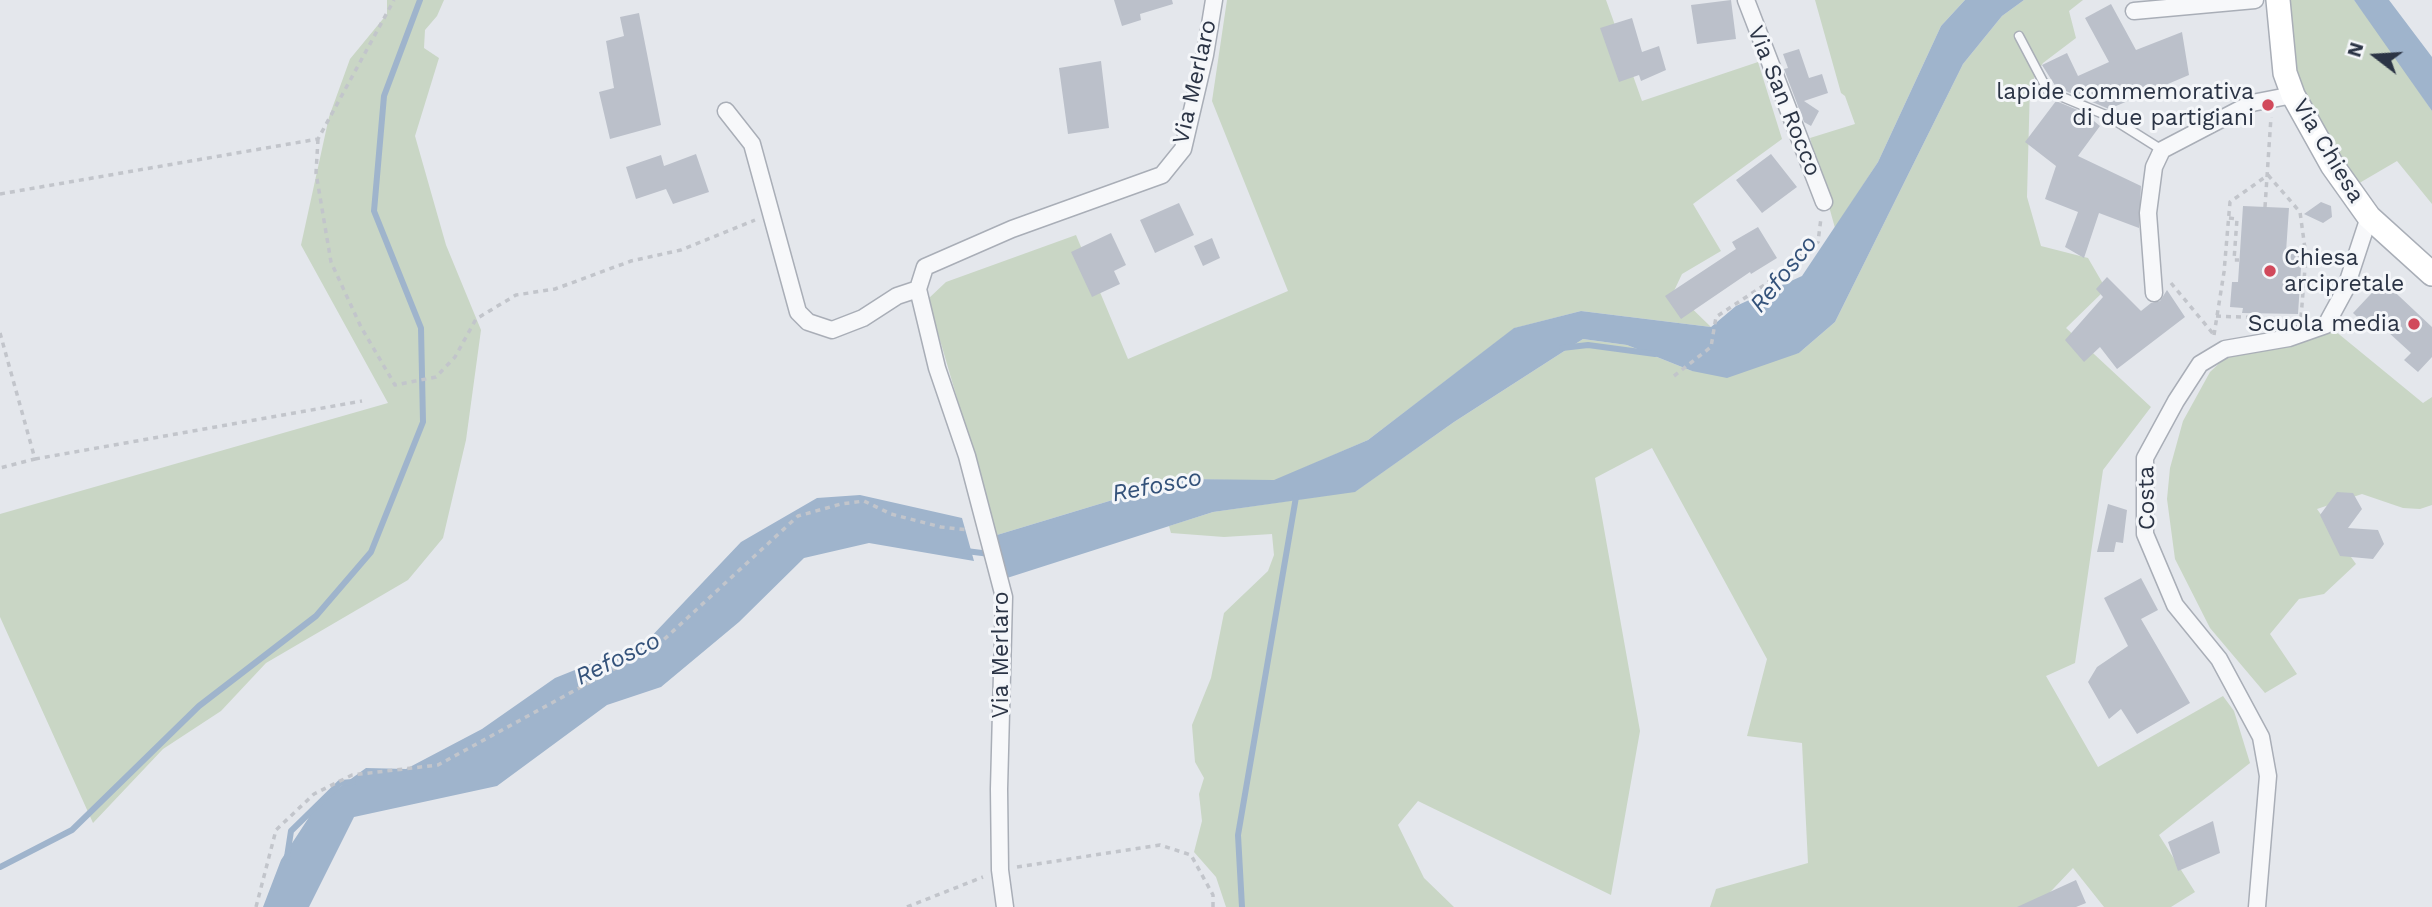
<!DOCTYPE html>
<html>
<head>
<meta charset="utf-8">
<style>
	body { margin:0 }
	#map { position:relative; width:2432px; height:907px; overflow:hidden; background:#e4e7ec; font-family:"Work Sans",sans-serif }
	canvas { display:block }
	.north { position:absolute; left:2341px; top:21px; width:70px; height:70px; -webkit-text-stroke:5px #f4f6f9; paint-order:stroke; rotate:287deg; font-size:19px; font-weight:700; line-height:28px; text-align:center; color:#2b3445 }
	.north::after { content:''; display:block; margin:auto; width:24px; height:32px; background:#2b3445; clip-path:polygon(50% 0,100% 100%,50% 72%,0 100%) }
</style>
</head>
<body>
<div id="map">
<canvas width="2432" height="907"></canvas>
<div class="north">N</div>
</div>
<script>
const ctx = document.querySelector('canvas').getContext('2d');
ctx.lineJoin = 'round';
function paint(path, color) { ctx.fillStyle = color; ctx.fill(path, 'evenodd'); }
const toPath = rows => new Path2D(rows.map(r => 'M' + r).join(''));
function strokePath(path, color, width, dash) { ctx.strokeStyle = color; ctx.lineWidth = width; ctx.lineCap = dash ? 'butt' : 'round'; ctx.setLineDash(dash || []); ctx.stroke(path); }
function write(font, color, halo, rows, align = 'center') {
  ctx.font = font + ' "Work Sans",sans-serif'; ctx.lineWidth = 6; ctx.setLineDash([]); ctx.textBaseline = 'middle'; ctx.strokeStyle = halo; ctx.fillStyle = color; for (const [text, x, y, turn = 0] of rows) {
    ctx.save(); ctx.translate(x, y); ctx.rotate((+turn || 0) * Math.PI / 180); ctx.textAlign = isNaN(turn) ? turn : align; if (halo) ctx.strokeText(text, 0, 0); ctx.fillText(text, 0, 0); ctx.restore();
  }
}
paint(toPath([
	[387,0,444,0,437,16,425,30,424,48,439,58,415,136,446,245,481,330,466,440,443,538,408,580,266,663,221,711,163,749,93,823,0,617,0,514,388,403,301,245,329,117,350,59,387,14],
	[1227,0,1606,0,1642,101,1758,62,1782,139,1693,204,1721,251,1682,274,1674,291,1711,327,1581,311,1515,328,1368,440,1274,481,1182,479,997,535,928,299,946,282,1076,235,1128,359,1288,291,1212,101],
	[1815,0,1965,0,1941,26,1878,162,1835,228,1810,138,1855,124,1845,96,1841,93],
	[2024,0,2083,0,2069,11,2076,38,2043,63,2030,85,2027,197,2041,246,2088,258,2106,289,2066,328,2151,407,2103,470,2075,663,2046,676,2098,767,2223,696,2234,711,2250,763,2159,835,2195,892,2171,907,2104,907,2073,868,2036,907,1710,907,1716,889,1808,863,1802,743,1747,736,1767,659,1652,448,1595,478,1640,731,1611,895,1418,801,1398,825,1424,878,1454,907,1226,907,1216,877,1194,852,1202,821,1199,794,1204,778,1195,762,1192,725,1211,678,1224,613,1268,571,1274,555,1272,534,1224,537,1171,533,1169,526,1213,512,1356,491,1454,422,1583,339,1627,345,1692,371,1799,353,1835,322,1963,64,2002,16],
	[2291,0,2354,0,2386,42,2432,111,2432,204,2397,161,2356,185,2291,78],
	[2329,326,2423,403,2432,397,2432,505,2420,509,2403,508,2362,494,2317,509,2356,564,2324,594,2299,599,2270,634,2297,674,2265,693,2210,628,2175,559,2167,499,2170,468,2183,421,2210,372,2227,356]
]), '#c9d6c5');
paint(toPath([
	[1965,0,2024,0,2002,16,1963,64,1835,322,1799,353,1727,378,1692,371,1627,345,1583,339,1454,422,1355,492,1213,512,1007,578,997,535,1182,479,1274,480,1368,440,1514,328,1581,311,1711,327,1736,306,1802,276,1878,162,1941,26],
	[2354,0,2389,0,2432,57,2432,111],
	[860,495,962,518,974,561,869,543,804,558,739,622,661,687,607,705,497,786,354,817,309,907,263,907,281,860,319,802,366,768,406,769,482,729,555,678,647,641,741,542,817,498]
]), '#9fb4cc');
strokePath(toPath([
	[1562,348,1588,345,1655,354],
	[966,551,990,554],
	[287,857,291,831,340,783,353,782],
	[0,867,72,830,199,706,316,616,371,552,423,422,421,328,374,211,384,96,420,0],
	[1242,907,1238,835,1296,497]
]), '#9fb4cc', 6);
paint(toPath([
	[1114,0,1172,0,1173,4,1140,14,1141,20,1122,26],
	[1731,0,1736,39,1697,44,1691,5],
	[2111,4,2136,50,2182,32,2189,75,2109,109,2056,87,2042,65,2067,53,2078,76,2109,62,2085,18],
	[639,13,661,125,610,139,599,92,614,88,606,41,624,36,620,17],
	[1632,18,1642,52,1659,46,1666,70,1641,81,1639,75,1619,82,1600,28],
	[1799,49,1809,78,1822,74,1828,93,1804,101,1819,111,1811,126,1804,122,1784,69,1788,68,1783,54],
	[1101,61,1109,128,1068,134,1059,68],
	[2056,101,2092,116,2089,117,2100,126,2078,156,2141,186,2139,228,2099,213,2084,258,2065,247,2078,212,2045,199,2056,166,2025,142],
	[696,154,709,192,673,204,666,189,636,199,626,167,661,155,664,166],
	[1771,154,1797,187,1762,213,1736,180],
	[2321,202,2331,206,2332,217,2323,223,2304,214],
	[1179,203,1194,235,1155,253,1140,220],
	[2243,206,2289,208,2286,252,2302,253,2298,314,2242,313,2243,308,2230,307,2232,282,2238,282],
	[1758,227,1777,258,1751,274,1750,272,1681,319,1665,296,1736,249,1732,242],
	[1111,233,1126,265,1114,271,1120,284,1092,297,1071,252],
	[1212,238,1220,258,1203,266,1194,246],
	[2107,277,2141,311,2151,303,2160,301,2167,290,2185,317,2117,369,2100,347,2084,362,2065,340,2103,297,2096,289],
	[2383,281,2432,327,2432,357,2418,372,2404,360,2411,353,2376,321,2369,328,2353,313],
	[2337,492,2353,493,2362,509,2348,528,2378,530,2384,544,2373,559,2340,556,2320,515],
	[2108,504,2127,510,2123,543,2116,542,2114,552,2097,552],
	[2141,578,2158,610,2141,619,2190,703,2137,734,2121,709,2109,719,2088,682,2097,667,2128,646,2104,598],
	[2213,821,2220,853,2178,871,2168,842],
	[2076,880,2086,903,2076,907,2017,907]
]), '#bbc0ca');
const service = toPath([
	[2019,36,2048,91,2108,116,2162,150]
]);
const minor = toPath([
	[1746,0,1824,202],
	[2134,11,2255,0],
	[726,111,752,144,798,312,808,322,832,330,863,318,897,296,918,289],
	[2154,293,2148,213,2154,167,2162,150,2252,103,2293,95],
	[1005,907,1000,870,999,789,1004,597,967,456,937,368,918,289,925,267,1012,229,1162,175,1183,149,1205,55,1214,0],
	[2257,907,2268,776,2261,737,2219,659,2175,605,2145,534,2145,458,2176,401,2200,364,2225,349,2289,338,2326,325,2345,290,2369,217]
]);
const secondary = toPath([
	[2278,0,2285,73,2293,95,2332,165,2369,217,2432,274]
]);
strokePath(service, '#a9aeb7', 11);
strokePath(minor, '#a9aeb7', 19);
strokePath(secondary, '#a9aeb7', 26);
strokePath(toPath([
	[318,139,316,173,331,262,361,327,395,385,436,377,455,357,476,319,516,295,555,289,631,261,681,250,755,220],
	[2268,175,2300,212,2306,256,2301,317],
	[0,194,318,139,394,0],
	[2265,207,2271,117],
	[2229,218,2237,219,2234,260,2239,260],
	[2171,283,2215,336],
	[2216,316,2285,319],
	[0,333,35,459,0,468],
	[2214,335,2224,272,2230,202,2268,175],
	[1674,376,1711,347,1716,317,1766,284,1818,242,1821,218],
	[35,459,362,401],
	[1017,867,1160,845,1191,855,1213,895,1213,907],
	[256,907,276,830,314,794,352,775,438,765,658,645,798,516,841,504,864,501,891,514,941,527,969,530],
	[907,907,983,877]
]), '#c2c5cb', 3.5, [5, 5]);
strokePath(service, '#f7f8fa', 8);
strokePath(minor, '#f7f8fa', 16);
strokePath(secondary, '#fff', 23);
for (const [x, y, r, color] of [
	[2268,105,7,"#d1495b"],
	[2270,271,7,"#d1495b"],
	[2414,324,7,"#d1495b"]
]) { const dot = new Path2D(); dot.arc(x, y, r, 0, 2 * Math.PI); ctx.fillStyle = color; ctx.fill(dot); strokePath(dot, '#f4f6f9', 2.5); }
write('23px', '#2b3445', '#f4f6f9', [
	["Via Merlaro",1195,82,-77],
	["Via San Rocco",1784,101,68],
	["Via Chiesa",2328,151,59],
	["Costa",2147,498,-91],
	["Via Merlaro",1001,655,-90]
]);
write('23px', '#2b3445', '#f4f6f9', [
	["lapide commemorativa",2254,92],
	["di due partigiani",2254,118],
	["Chiesa",2284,258,"left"],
	["arcipretale",2284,284,"left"],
	["Scuola media",2400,324]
], 'right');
write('italic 24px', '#34527a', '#f4f6f9', [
	["Refosco",1784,274,-51],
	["Refosco",1157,486,-11],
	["Refosco",618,659,-26]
]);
</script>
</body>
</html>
